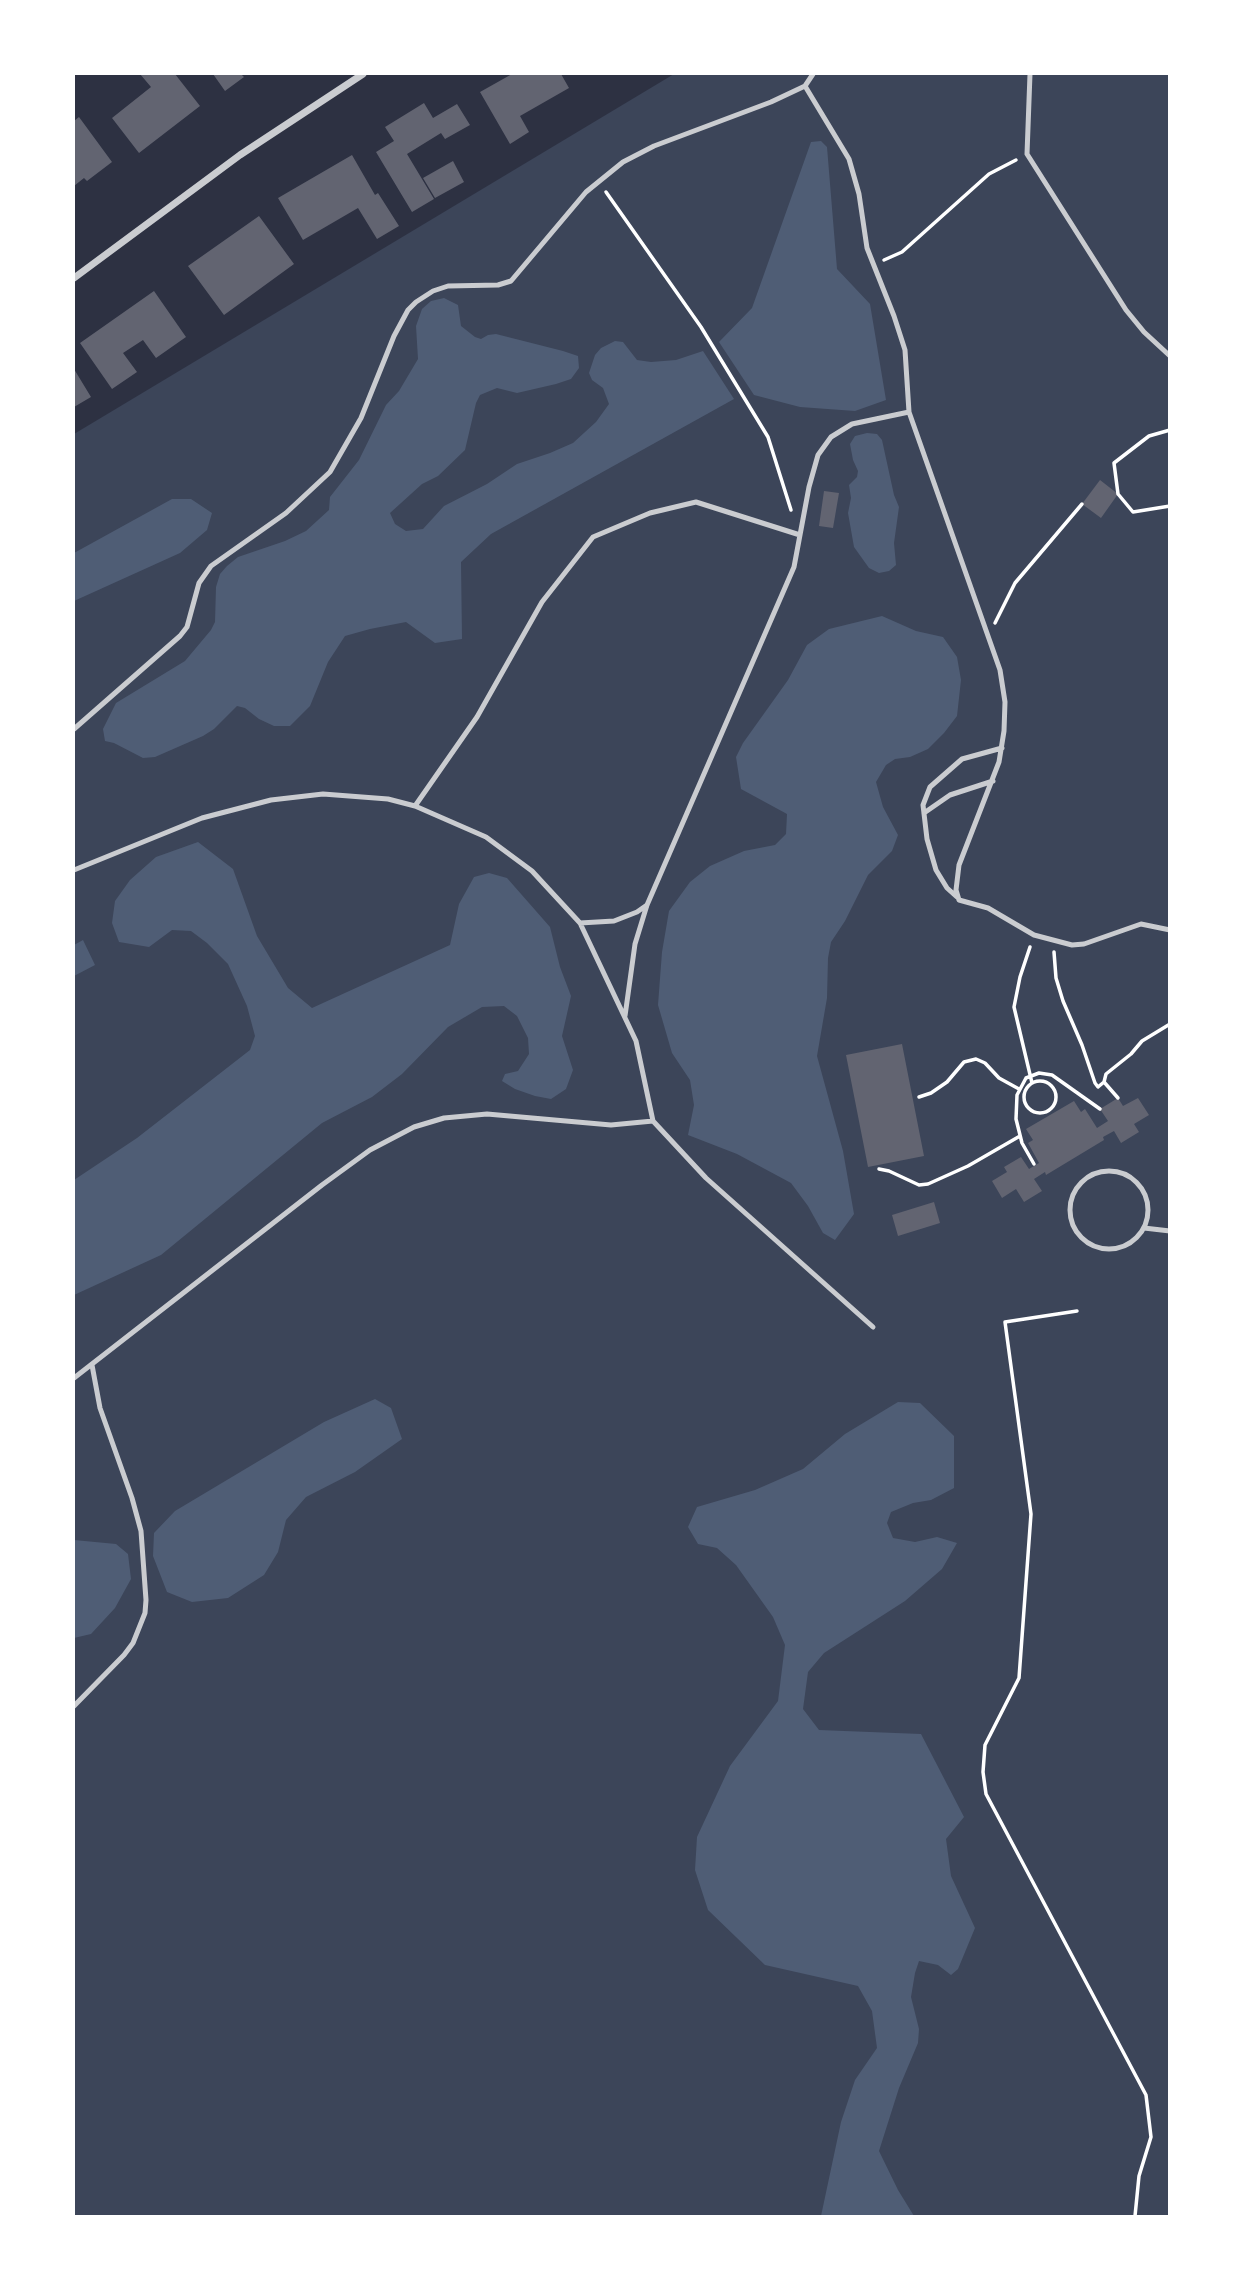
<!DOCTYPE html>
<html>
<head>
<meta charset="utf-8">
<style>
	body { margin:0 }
	#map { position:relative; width:1243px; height:2290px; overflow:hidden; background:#2d3142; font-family:Ubuntu,sans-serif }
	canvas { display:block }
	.frame { position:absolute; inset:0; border:75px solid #fff; pointer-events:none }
</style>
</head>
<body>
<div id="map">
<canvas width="1243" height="2290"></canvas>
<div class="frame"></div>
</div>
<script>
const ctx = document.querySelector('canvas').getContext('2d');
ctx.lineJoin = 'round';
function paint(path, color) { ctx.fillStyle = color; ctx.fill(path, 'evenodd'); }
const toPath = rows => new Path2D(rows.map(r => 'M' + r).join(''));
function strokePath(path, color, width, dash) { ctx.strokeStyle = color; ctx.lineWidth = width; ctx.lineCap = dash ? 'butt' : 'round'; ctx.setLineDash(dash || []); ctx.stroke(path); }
paint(toPath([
	[674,74,1169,74,1169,2216,74,2216,74,434]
]), '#3c4559');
paint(toPath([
	[821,141,827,147,837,269,870,304,886,400,855,411,800,407,754,395,719,342,752,308,811,142],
	[444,298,458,305,461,326,475,337,481,339,488,335,496,334,563,351,578,356,579,368,571,379,556,384,517,393,497,388,480,395,476,403,465,450,438,476,422,484,390,513,395,524,406,531,423,529,444,506,487,484,517,464,550,453,573,443,596,422,609,404,603,388,592,380,589,373,595,355,601,348,615,341,623,342,637,360,651,362,676,360,703,351,734,399,491,534,461,562,462,639,435,643,406,622,370,629,345,636,328,662,310,706,290,726,274,726,259,719,245,708,237,706,214,729,203,736,155,757,143,758,114,743,105,741,103,729,116,703,185,661,211,630,215,622,216,587,220,574,227,566,238,557,285,541,306,531,329,510,330,497,359,460,386,405,399,391,418,359,416,326,422,309,431,301],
	[867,433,877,434,882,440,894,495,899,507,894,543,896,565,889,571,879,573,869,568,854,547,848,513,851,498,849,485,857,477,858,471,853,460,850,444,855,436],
	[172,499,191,499,212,513,207,530,180,553,74,601,74,553],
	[882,616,916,631,943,637,957,657,961,680,957,716,944,733,928,749,910,757,895,759,886,765,876,782,883,807,898,835,892,851,868,875,845,921,831,942,828,958,827,998,817,1056,843,1151,854,1214,835,1240,823,1233,808,1206,791,1183,737,1154,688,1135,694,1105,690,1080,672,1053,658,1005,662,952,669,911,690,882,710,866,744,851,775,845,786,834,787,814,741,789,736,757,743,743,788,680,807,645,829,629],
	[198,842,233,869,257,936,288,988,312,1008,450,945,459,904,474,877,489,873,507,878,550,927,560,967,571,996,562,1036,573,1070,566,1089,551,1099,535,1096,515,1089,502,1081,505,1074,518,1071,529,1054,528,1038,517,1016,504,1006,482,1007,448,1027,402,1074,372,1097,322,1123,161,1255,74,1295,74,1180,137,1138,250,1050,255,1036,247,1006,228,964,207,943,191,931,172,930,149,947,119,942,112,923,115,901,130,880,156,857],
	[83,940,95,965,74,976,74,945],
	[375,1399,391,1408,402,1439,355,1472,306,1497,286,1520,278,1552,264,1575,228,1598,192,1602,167,1592,153,1556,154,1533,175,1511,324,1422],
	[898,1402,920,1403,954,1436,954,1488,931,1500,913,1503,891,1512,887,1523,893,1538,915,1542,937,1537,957,1543,942,1569,905,1601,824,1653,808,1672,803,1709,819,1730,921,1734,964,1817,946,1839,951,1876,975,1928,958,1969,951,1975,938,1965,919,1961,915,1973,911,1997,919,2029,918,2043,899,2088,879,2151,898,2190,914,2216,821,2216,841,2122,855,2080,877,2048,872,2011,858,1986,765,1965,708,1910,695,1870,697,1837,730,1766,778,1701,785,1645,773,1617,736,1565,717,1548,698,1544,688,1527,697,1507,755,1490,803,1469,845,1434],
	[74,1540,116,1544,128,1554,131,1579,115,1608,91,1634,74,1638]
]), '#4f5d75');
paint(toPath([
	[140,74,175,74,200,106,139,153,112,118,151,87],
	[213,74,241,74,244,77,225,91],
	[512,74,561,74,569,88,520,116,529,132,510,144,480,92],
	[424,103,433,118,457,104,470,125,445,139,441,133,407,154,434,199,412,212,376,152,394,141,385,127],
	[79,117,112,162,87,181,84,178,74,186,74,121],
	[352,155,375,195,378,193,399,226,377,239,358,208,303,240,278,198],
	[453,161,464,182,435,198,423,178],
	[259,216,294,264,224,315,188,266],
	[154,291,186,337,156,358,143,340,123,353,137,372,112,389,80,343],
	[74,369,91,397,74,407],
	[1100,480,1118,494,1101,518,1082,504],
	[824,491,839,493,833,528,819,526],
	[902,1044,924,1156,868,1167,846,1055],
	[1118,1098,1123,1106,1138,1098,1149,1115,1134,1124,1139,1132,1121,1143,1114,1131,1103,1137,1104,1140,1046,1175,1045,1172,1034,1179,1042,1191,1024,1202,1016,1189,1002,1198,992,1181,1007,1172,1004,1167,1021,1157,1029,1169,1039,1163,1028,1143,1033,1140,1026,1129,1074,1101,1081,1112,1085,1109,1097,1128,1108,1121,1100,1109],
	[934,1202,940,1223,898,1236,892,1215]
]), '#626471');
strokePath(toPath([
	[606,192,701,327,768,437,791,510],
	[884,260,902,252,989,174,1016,160],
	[1170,430,1149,436,1114,463,1118,494,1133,512,1170,506],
	[995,623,1015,583,1082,504],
	[1030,947,1020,977,1014,1007,1032,1083],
	[1054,952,1056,978,1063,1001,1082,1045,1095,1083,1098,1087,1104,1082],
	'1024 1097a16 16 0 1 1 32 0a16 16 0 1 1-32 0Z',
	[919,1097,931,1093,947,1082,964,1062,976,1059,985,1063,999,1078,1019,1089],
	[1118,1098,1104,1082,1106,1074,1131,1054,1142,1041,1170,1024],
	[1034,1164,1022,1143,1016,1119,1017,1095,1026,1078,1039,1073,1052,1075,1100,1109],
	[879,1169,889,1171,919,1185,928,1184,968,1166,1020,1136],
	[1077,1311,1005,1322,1031,1514,1019,1678,985,1745,983,1772,986,1794,1146,2095,1151,2137,1139,2176,1135,2216]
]), '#fff', 3.5);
strokePath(toPath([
	[1030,74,1027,154,1126,310,1144,332,1170,356],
	[805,86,849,159,859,194,867,248,894,316,905,350,909,412,1000,670,1005,702,1004,731,999,762,959,865,956,890,959,900,988,908,1034,935,1072,945,1084,944,1141,924,1170,930],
	[74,729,180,636,187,627,199,583,211,566,286,513,330,472,361,418,394,336,408,310,416,302,433,291,448,286,498,285,511,281,586,192,623,162,654,146,771,102,805,86,813,74],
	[415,806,477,717,542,602,593,537,650,513,696,502,800,535],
	[924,813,950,795,993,781],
	[74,870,202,818,271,800,323,794,388,799,415,806,486,837,532,871,580,923,636,1041,653,1121,706,1178,873,1327],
	[957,897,947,888,936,870,927,839,923,805,930,787,962,759,1002,748],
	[580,923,614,921,637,912,647,905],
	[625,1016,635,944,647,905,794,567,809,487,818,455,831,437,852,424,909,412],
	'1070 1210a39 39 0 1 1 78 0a39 39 0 1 1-78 0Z',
	[1144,1228,1170,1231],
	[74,1378,322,1185,370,1150,414,1127,444,1118,487,1114,611,1125,653,1121],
	[74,1706,124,1655,133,1643,145,1613,146,1600,141,1531,132,1498,100,1408,92,1365]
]), '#caccd0', 5);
strokePath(toPath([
	[74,278,240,155,363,74]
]), '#caccd0', 7);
</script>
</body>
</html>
